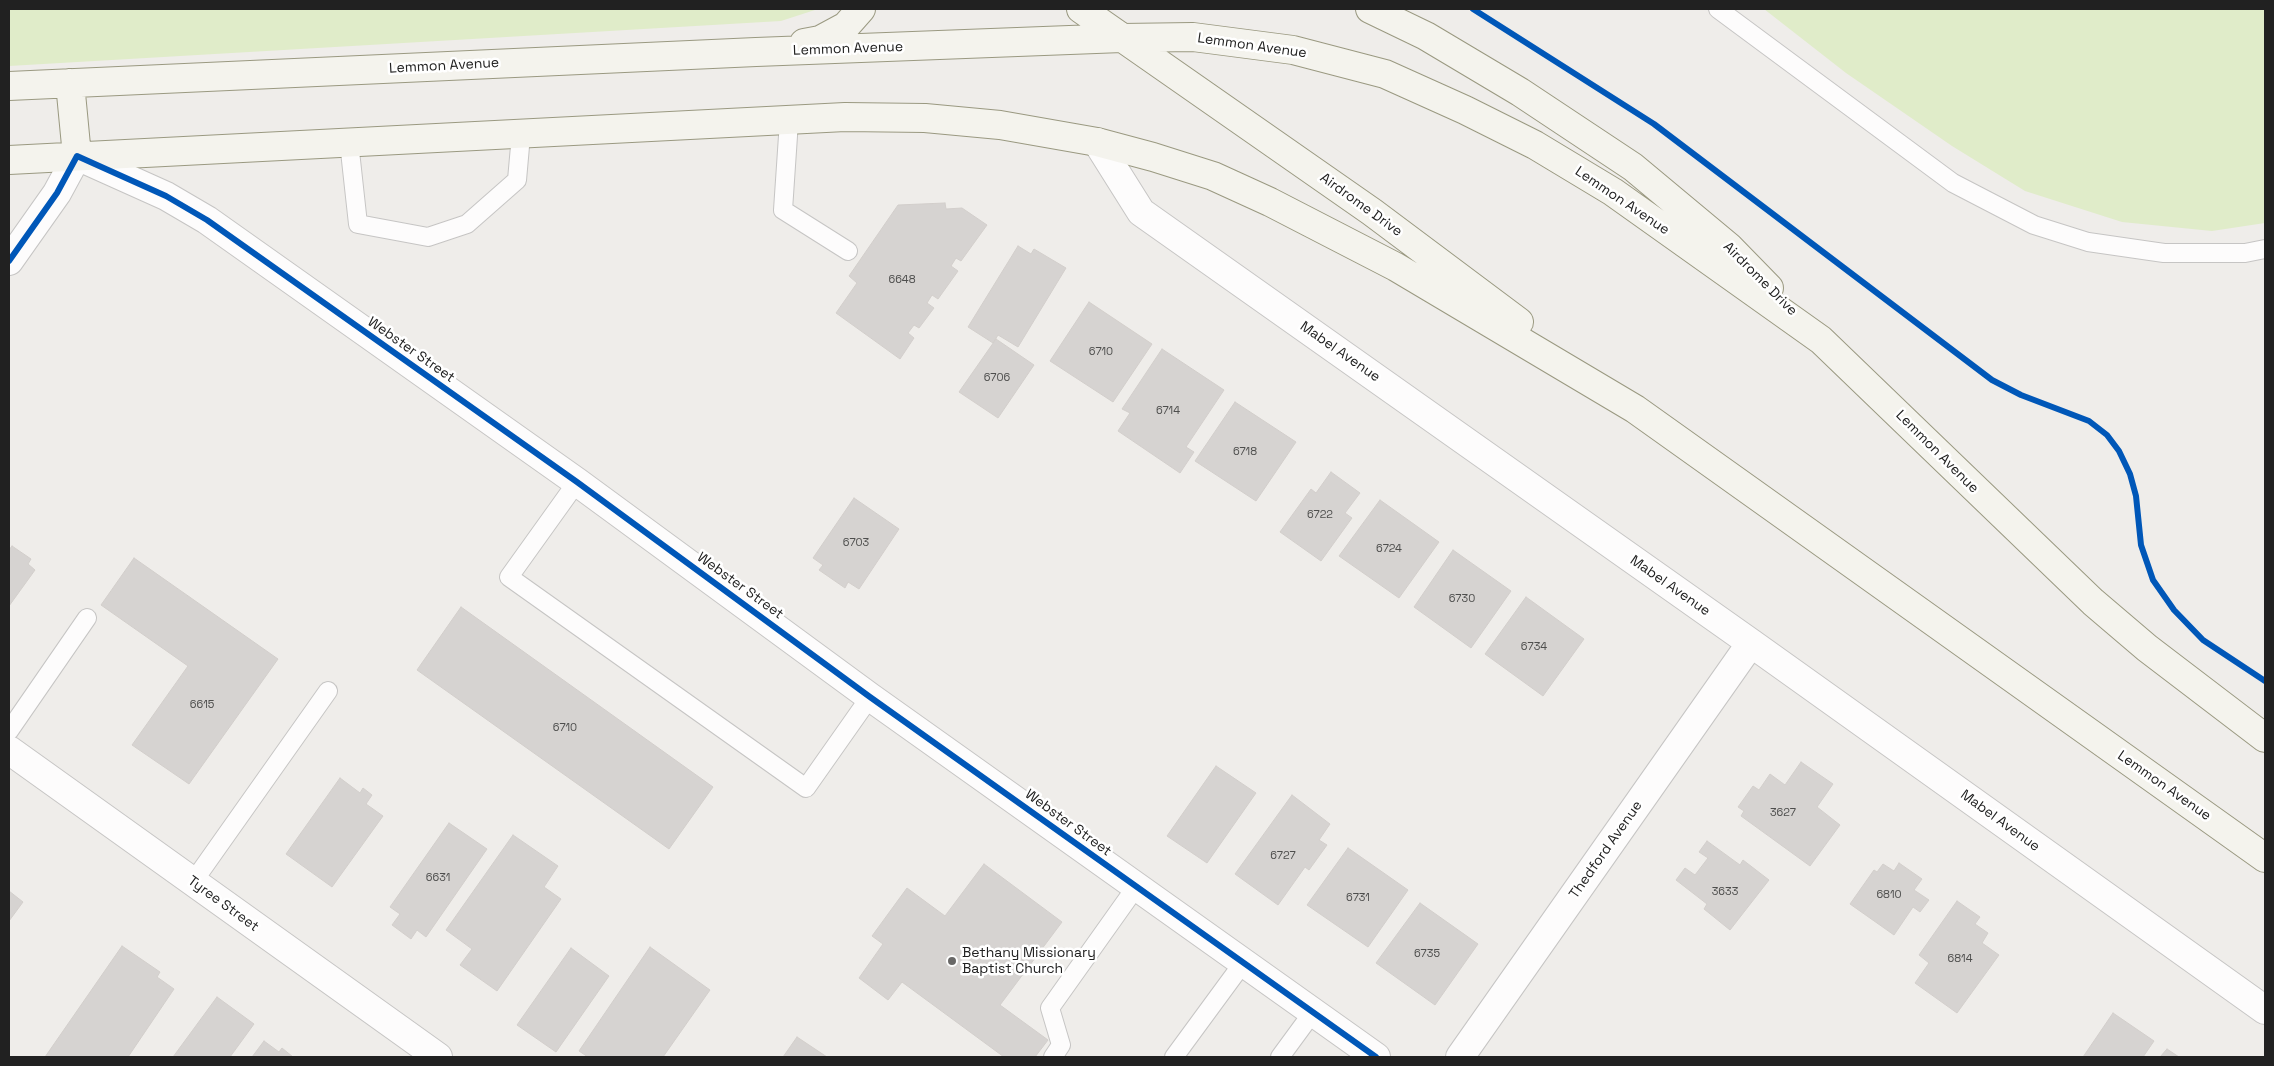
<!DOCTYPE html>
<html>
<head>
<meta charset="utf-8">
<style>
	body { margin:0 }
	#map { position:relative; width:2274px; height:1066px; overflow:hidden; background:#efedea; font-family:"Space Grotesk",sans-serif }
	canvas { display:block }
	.frame { position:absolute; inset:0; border:10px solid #212121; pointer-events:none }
</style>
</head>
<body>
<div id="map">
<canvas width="2274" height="1066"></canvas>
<div class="frame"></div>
</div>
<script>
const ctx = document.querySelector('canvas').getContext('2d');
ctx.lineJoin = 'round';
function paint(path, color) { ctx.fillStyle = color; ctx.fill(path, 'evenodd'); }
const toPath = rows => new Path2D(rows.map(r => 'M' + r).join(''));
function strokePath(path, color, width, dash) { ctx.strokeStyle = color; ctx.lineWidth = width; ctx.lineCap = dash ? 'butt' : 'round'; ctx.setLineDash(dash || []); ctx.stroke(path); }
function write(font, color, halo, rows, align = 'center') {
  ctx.font = font + ' "Space Grotesk",sans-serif'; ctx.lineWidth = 5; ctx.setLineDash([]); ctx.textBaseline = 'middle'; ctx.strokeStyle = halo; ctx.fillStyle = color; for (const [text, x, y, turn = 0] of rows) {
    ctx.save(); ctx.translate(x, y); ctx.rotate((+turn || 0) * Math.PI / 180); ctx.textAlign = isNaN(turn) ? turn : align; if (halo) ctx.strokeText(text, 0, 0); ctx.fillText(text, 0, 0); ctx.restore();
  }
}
paint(toPath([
	[9,9,818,9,781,21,9,66],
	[1764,9,2265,9,2265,223,2212,231,2122,222,2025,191,1952,146,1846,73]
]), '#e0ecc9');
const building = toPath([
	[945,203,946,209,962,208,987,225,961,261,956,258,951,266,958,271,938,299,932,295,927,303,934,308,919,328,914,325,908,333,914,338,900,359,836,313,857,283,849,276,898,205,945,203],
	[1018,246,1031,254,1034,249,1066,268,1018,347,998,335,993,343,968,327,1018,246],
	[1089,302,1152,344,1113,402,1050,361,1089,302],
	[996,339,1034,365,998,418,959,392,996,339],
	[1162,349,1224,390,1186,447,1194,452,1180,473,1118,431,1130,413,1122,409,1162,349],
	[1235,402,1296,442,1256,501,1195,461,1235,402],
	[1331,472,1360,493,1345,513,1352,518,1321,561,1280,532,1311,489,1316,493,1331,472],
	[854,498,899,529,859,589,848,582,845,588,819,570,823,565,813,558,854,498],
	[1380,500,1439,542,1399,598,1339,556,1380,500],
	[12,546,31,559,28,564,35,570,9,606,9,550,12,546],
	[1453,550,1511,591,1471,648,1414,607,1453,550],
	[134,558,278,659,189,784,132,745,188,666,101,605,134,558],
	[1526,597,1584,639,1543,696,1485,654,1526,597],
	[461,607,713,787,669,849,417,670,461,607],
	[1801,762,1833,784,1817,807,1840,825,1810,866,1741,816,1744,811,1738,807,1753,786,1759,790,1770,774,1785,785,1801,762],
	[1216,766,1256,793,1207,863,1167,836,1216,766],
	[340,778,360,793,363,788,372,795,366,804,383,816,332,887,286,854,340,778],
	[1292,795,1330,824,1319,840,1327,845,1309,870,1305,867,1278,905,1235,874,1292,795],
	[449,823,487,849,426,937,417,930,411,939,392,925,400,914,390,907,449,823],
	[513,835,558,866,544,887,561,899,497,991,460,965,472,949,446,930,513,835],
	[1707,841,1740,865,1743,860,1769,880,1730,930,1704,909,1707,904,1676,880,1685,868,1695,875,1708,858,1699,852,1707,841],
	[1348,848,1408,890,1368,947,1307,905,1348,848],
	[1899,863,1922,879,1914,890,1929,900,1920,912,1913,907,1894,935,1850,904,1874,870,1877,872,1883,864,1894,871,1899,863],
	[984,864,1062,922,1000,1005,1048,1040,1035,1057,1004,1057,902,982,888,1000,859,978,883,944,872,936,907,888,945,916,984,864],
	[9,891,23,902,9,921,9,891],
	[1957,901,1980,917,1975,924,1988,933,1982,943,1999,955,1957,1013,1915,983,1929,963,1919,955,1957,901],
	[1420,903,1478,944,1435,1005,1376,963,1420,903],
	[122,946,160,972,157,977,174,989,128,1057,45,1057,122,946],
	[650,947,710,990,663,1057,588,1057,579,1051,650,947],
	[571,948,609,976,556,1052,517,1025,571,948],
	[217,997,254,1024,230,1057,173,1057,217,997],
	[2113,1013,2154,1041,2143,1057,2083,1057,2113,1013],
	[797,1037,827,1057,783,1057,797,1037],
	[264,1041,279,1052,282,1048,293,1057,252,1057,264,1041],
	[2167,1049,2179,1057,2160,1057,2167,1049]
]);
paint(building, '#d6d3d1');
strokePath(building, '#d2cecb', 1);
const service = toPath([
	[1718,9,1953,183,2034,225,2088,242,2164,253,2245,253,2265,249],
	[789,121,783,210,848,251],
	[349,142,358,224,428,237,467,224,517,180,521,135],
	[577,482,509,577,806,788,870,697],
	[9,731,87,618],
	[193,882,328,691],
	[1053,1057,1061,1045,1050,1008,1136,887],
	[1174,1057,1243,963],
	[1280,1057,1313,1012]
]);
const minor = toPath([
	[1097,142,1141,212,1751,643,2265,1010],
	[9,261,57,193,77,156,166,196,207,220,577,482,870,697,1376,1057],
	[9,750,438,1057],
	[1460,1057,1751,643]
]);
const secondary = toPath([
	[1081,9,1372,212,1519,322],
	[1370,9,1426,36,1520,92,1633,167,1729,247,1769,288],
	[804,43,820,40,846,26,861,9],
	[70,83,77,156],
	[9,86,756,52,1122,38,1193,37,1293,50,1385,74,1465,110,1535,145,1613,192,1821,340,2093,602,2147,648,2265,738],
	[9,160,845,117,925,118,1000,125,1097,142,1153,157,1213,176,1270,202,1396,267,1635,409,2265,858]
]);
strokePath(service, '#c6c5c4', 20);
strokePath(minor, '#c6c5c4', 30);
strokePath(secondary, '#9a9981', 30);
strokePath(service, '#fdfcfc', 18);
strokePath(minor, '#fdfcfc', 28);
strokePath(secondary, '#f4f3ed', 28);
strokePath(toPath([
	[1473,9,1654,124,1992,380,2021,395,2089,421,2107,435,2119,451,2130,474,2136,496,2141,545,2153,580,2174,610,2203,640,2265,681],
	[9,261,57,193,77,156,166,196,207,220,577,482,870,697,1376,1057]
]), '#0057b8', 6);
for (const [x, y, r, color] of [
	[952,961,5,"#696867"]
]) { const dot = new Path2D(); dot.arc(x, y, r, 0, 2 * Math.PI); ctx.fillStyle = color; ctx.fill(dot); strokePath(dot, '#fff', 2); }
write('11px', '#4e4e4d', null, [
	["6648",902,280],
	["6710",1101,352],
	["6706",997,378],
	["6714",1168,411],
	["6718",1245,452],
	["6722",1320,515],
	["6703",856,543],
	["6724",1389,549],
	["6730",1462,599],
	["6734",1534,647],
	["6615",202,705],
	["6710",565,728],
	["3627",1783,813],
	["6727",1283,856],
	["6631",438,878],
	["3633",1725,892],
	["6810",1889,895],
	["6731",1358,898],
	["6735",1427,954],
	["6814",1960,959]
]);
write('14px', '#212121', '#fff', [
	["Lemmon Avenue",1252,46,8],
	["Lemmon Avenue",848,49,-2],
	["Lemmon Avenue",444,66,-3],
	["Lemmon Avenue",1622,201,34],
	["Airdrome Drive",1361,205,36],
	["Airdrome Drive",1760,279,45],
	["Webster Street",411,350,35],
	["Mabel Avenue",1340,352,35],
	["Lemmon Avenue",1937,452,45],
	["Webster Street",740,586,36],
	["Mabel Avenue",1670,586,35],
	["Lemmon Avenue",2164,786,35],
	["Mabel Avenue",2000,821,36],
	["Webster Street",1068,823,36],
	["Thedford Avenue",1606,850,-55],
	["Tyree Street",223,904,36]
]);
write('14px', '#212121', '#fff', [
	["Bethany Missionary",962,953],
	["Baptist Church",962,969]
], 'left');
</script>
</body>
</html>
